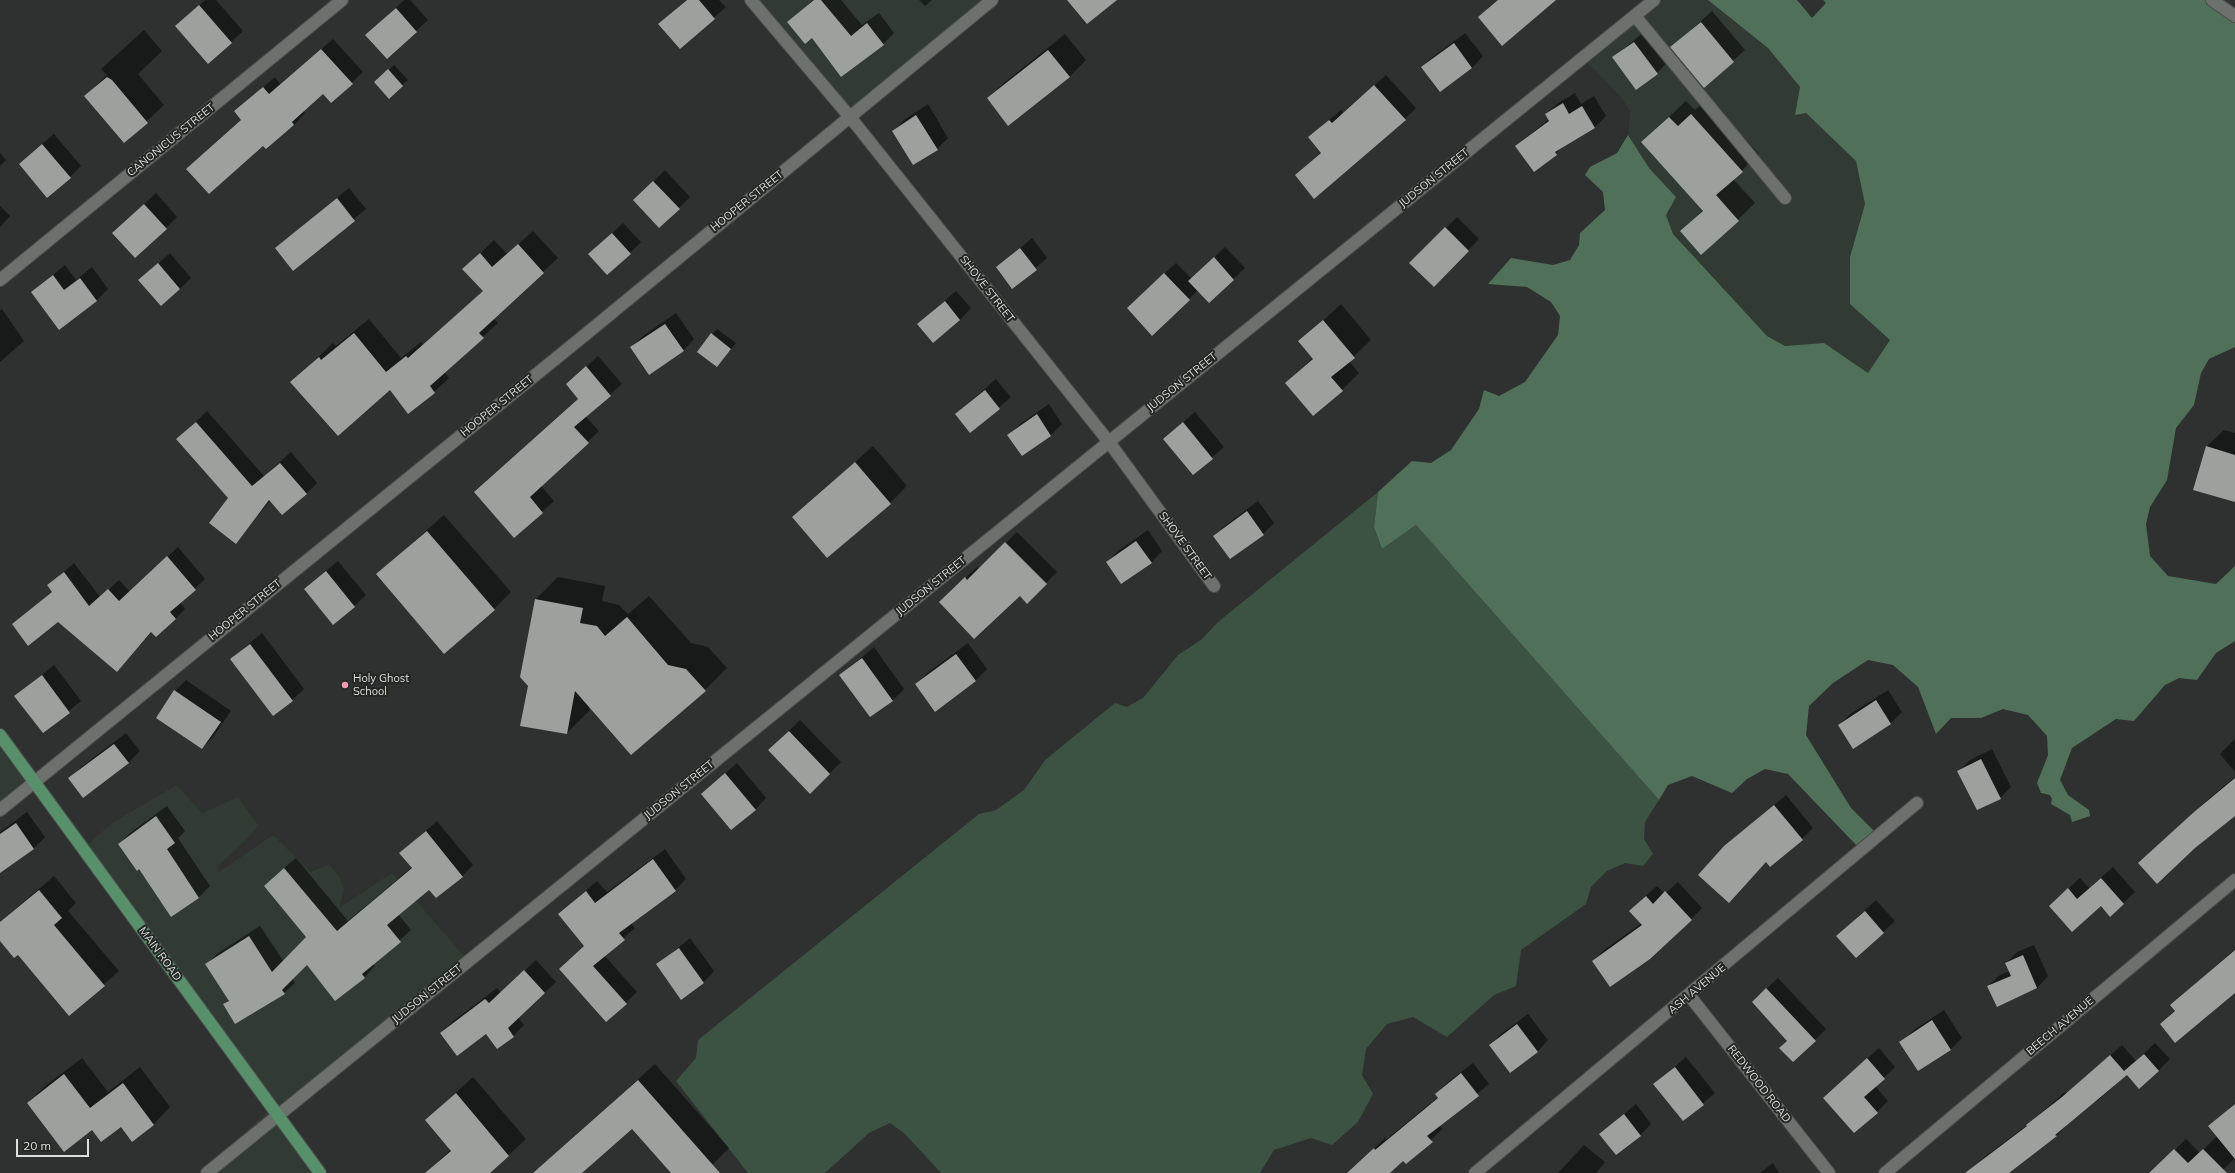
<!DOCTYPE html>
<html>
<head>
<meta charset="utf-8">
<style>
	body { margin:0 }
	#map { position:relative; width:2235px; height:1173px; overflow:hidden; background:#2e312f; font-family:Mulish,sans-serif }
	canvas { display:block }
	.scale { position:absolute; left:16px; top:1139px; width:73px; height:18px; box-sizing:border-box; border:2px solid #dddfdd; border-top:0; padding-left:5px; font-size:12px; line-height:14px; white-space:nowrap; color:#dddfdd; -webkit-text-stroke:3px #242825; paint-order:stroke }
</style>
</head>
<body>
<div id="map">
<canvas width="2235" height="1173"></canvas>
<div class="scale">20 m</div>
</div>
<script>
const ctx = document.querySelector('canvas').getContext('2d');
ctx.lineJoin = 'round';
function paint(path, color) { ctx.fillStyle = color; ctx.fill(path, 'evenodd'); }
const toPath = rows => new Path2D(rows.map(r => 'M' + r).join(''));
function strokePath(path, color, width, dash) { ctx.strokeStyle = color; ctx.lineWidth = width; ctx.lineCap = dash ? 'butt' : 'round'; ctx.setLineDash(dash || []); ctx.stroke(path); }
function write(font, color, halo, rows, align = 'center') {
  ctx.font = font + ' Mulish,sans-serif'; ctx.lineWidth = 4; ctx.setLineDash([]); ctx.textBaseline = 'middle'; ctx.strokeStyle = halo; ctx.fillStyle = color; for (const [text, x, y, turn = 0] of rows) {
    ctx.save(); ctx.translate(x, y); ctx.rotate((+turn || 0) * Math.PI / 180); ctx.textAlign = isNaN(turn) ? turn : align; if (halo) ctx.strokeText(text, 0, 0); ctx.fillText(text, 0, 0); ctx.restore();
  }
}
paint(toPath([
	[751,0,986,0,855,108,846,112],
	[1646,0,1708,0,1768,48,1800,88,1806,113,1856,161,1865,204,1850,257,1850,304,1890,340,1868,373,1824,343,1785,346,1767,336,1673,234,1666,215,1676,197,1648,168,1628,135,1630,111,1620,96,1579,54,1584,47],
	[0,735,29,776,0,803],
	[177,785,202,813,238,797,258,825,250,836,218,866,219,872,273,835,311,872,329,864,339,876,344,889,339,908,392,873,465,957,282,1107,323,1173,201,1173,271,1108,85,847,112,823]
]), '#313a33');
paint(toPath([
	[1378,492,1374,527,1382,549,1416,525,1659,800,1645,822,1644,839,1653,854,1643,866,1625,863,1607,871,1591,887,1586,904,1521,950,1516,986,1494,995,1447,1037,1413,1017,1387,1024,1366,1049,1362,1075,1373,1094,1358,1122,1332,1145,1311,1138,1274,1150,1260,1173,941,1173,904,1133,890,1123,869,1133,825,1173,748,1173,676,1081,696,1058,698,1040,979,814,996,810,1024,790,1045,760,1115,703,1127,707,1143,698,1178,655,1201,640,1218,622]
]), '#3c5242');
paint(toPath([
	[1708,0,1797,0,1812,18,1826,3,1823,0,2215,0,2235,15,2235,347,2209,359,2201,373,2194,405,2176,428,2167,480,2150,507,2146,524,2150,556,2168,576,2216,584,2235,566,2235,641,2216,653,2197,680,2179,678,2165,685,2134,721,2116,719,2072,748,2060,780,2068,795,2089,810,2090,816,2072,822,2070,815,2051,804,2052,799,2050,795,2041,793,2037,783,2048,755,2047,736,2028,715,2003,709,1981,718,1951,718,1936,734,1918,687,1893,665,1868,660,1833,683,1809,706,1806,735,1851,808,1874,831,1859,848,1788,774,1765,769,1747,779,1732,793,1692,776,1668,785,1659,800,1416,525,1382,549,1374,527,1378,492,1412,461,1431,463,1451,450,1479,409,1484,390,1499,396,1525,382,1558,335,1560,316,1551,302,1527,287,1488,284,1511,258,1553,265,1570,260,1579,245,1580,233,1605,210,1603,192,1585,175,1590,167,1617,153,1628,135,1649,168,1676,197,1666,215,1673,234,1767,336,1785,346,1824,343,1868,373,1890,340,1850,304,1850,257,1865,204,1856,161,1806,113,1795,115,1800,87,1768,48]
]), '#517059');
paint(toPath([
	[205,0,216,0,243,31,208,63,176,26],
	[404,0,410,0,428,20,387,57,367,35],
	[686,0,719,0,726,7,680,47,660,24],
	[813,0,841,0,862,25,879,13,894,33,883,44,789,22],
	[919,0,932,0,925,6],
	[1712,11,1745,50,1704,86,1672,47],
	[144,30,162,51,138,74,164,105,124,142,86,96,107,75,101,69],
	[1645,31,1668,62,1657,73,1614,57],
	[1465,33,1483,56,1472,68,1422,67,1434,56],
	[1065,34,1086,60,1069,77,988,98,1005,82],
	[333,39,363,72,331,102,323,93,303,111,305,113,294,125,266,148,236,111,275,77,280,84],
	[394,65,408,80,389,97,381,77],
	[1386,75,1416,108,1405,119,1296,175,1321,152,1309,137,1341,110,1343,113],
	[1575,93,1581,104,1594,96,1606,116,1595,127,1567,144,1534,171,1516,146,1549,119,1546,114,1558,103],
	[1708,98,1759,154,1733,179,1755,203,1702,254,1682,231,1703,210,1642,142,1686,101,1695,110],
	[928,104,948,138,937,149,893,131,904,120],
	[54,134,81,166,70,177,31,153],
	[0,153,6,160,0,166],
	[665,170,690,197,679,208,646,189],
	[349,188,366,209,294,269,276,248],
	[156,193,177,217,136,257,125,222],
	[0,206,10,216,0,227],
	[1457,217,1479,239,1434,285,1411,263],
	[623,223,641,242,630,253,590,254],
	[533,231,558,258,493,318,498,323,444,372,449,378,434,392,292,382,333,343,336,346,369,319,401,358,421,342,423,345,484,291,464,269,494,240,507,254],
	[1032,238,1047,258,1012,288,997,268],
	[1225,247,1245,268,1209,302,1198,290,1189,299,1139,297,1176,263,1192,279],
	[170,253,191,278,180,289,140,280],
	[65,265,76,280,92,267,108,289,97,300,59,329,32,292],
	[956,291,971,308,960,320,918,324],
	[1341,304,1371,340,1349,361,1359,373,1342,390,1286,383,1313,358,1300,342],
	[2,309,24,341,0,362,0,310],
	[676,313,694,339,683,351,631,347,643,336],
	[717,329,736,343,717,366,712,334],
	[598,356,622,384,585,416,599,431,541,486,554,501,514,537,486,481,579,398,567,384],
	[996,379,1011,397,971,432,956,414],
	[1049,404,1062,424,1051,435,1022,454,1009,435,1020,424],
	[207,411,264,476,291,452,317,483,306,494,271,500,236,542,230,498,178,439],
	[1195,412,1224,447,1193,474,1164,439],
	[2224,430,2235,433,2235,501,2207,446],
	[873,446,907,486,890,503,793,517],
	[1258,501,1274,523,1263,534,1214,536,1226,525],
	[444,515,511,592,494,609,377,574],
	[1148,530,1162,551,1151,563,1107,562,1118,551],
	[1017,532,1057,572,1027,602,1020,595,951,591,977,567,979,569],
	[178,547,205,579,180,602,185,609,175,619,152,632,117,671,58,621,13,624,53,591,48,585,74,563,100,597,119,580,130,592],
	[338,561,366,595,354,606,305,589],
	[558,577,605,586,602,601,619,605,628,614,649,596,691,643,708,647,727,668,705,690,590,707,589,711,567,733,536,599],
	[262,633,304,689,292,700,231,659],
	[968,643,987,669,976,680,935,710,916,685,927,673],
	[874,647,904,689,893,700,870,716,841,675],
	[54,665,81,701,43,732,16,696],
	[186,680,231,711,213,737,202,748,175,691],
	[1888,690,1902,712,1891,723,1853,747,1839,725,1850,714],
	[800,720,841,762,829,774,770,750],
	[126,733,140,751,128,763,70,779,81,767],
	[2235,739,2235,772,2220,754],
	[1992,749,2011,787,2000,798,1959,771,1970,760],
	[737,763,766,798,755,810,702,794],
	[2235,777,2235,814,2151,852,2206,801],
	[1786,795,1813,828,1802,839,1725,846],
	[167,806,185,831,178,838,210,886,199,897,171,915,140,867,119,844,130,833],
	[27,812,45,837,34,848,0,872,0,832],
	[437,821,473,865,462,876,429,889,398,914,411,930,373,964,375,966,365,977,335,1000,307,964,293,979,295,983,284,993,225,1004,230,999,207,964,218,953,260,926,284,962,308,937,265,886,276,875,296,858,348,921,412,867,400,853],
	[665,849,686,879,675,890,631,923,635,928,604,955,637,992,606,1021,585,946,559,914,597,881,607,892],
	[2113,867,2135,892,2110,915,2101,905,2072,931,2061,895,2080,878,2089,888],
	[54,876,76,903,68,911,119,971,69,1014,18,954,0,939,0,922],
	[1678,882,1702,908,1691,919,1593,961,1604,950,1642,923,1641,900,1657,886,1665,894],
	[1876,900,1895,921,1856,957,1849,925],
	[690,938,714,971,703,983,657,965],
	[2034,945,2048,976,2037,988,1988,986,2000,975,2009,971,2006,963,2017,952],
	[2235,949,2235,982,2161,1024,2175,1010,2171,1005],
	[536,960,556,982,518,1017,524,1025,513,1036,486,1033,441,1033,452,1022,497,988,501,993],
	[1778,978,1826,1029,1815,1040,1788,1040,1764,991],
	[1944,1010,1962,1038,1951,1049,1918,1070,1904,1040,1915,1029],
	[1528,1014,1548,1040,1537,1052,1490,1045,1501,1034],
	[2155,1043,2170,1059,2158,1071,2128,1074,2097,1101,2079,1083,2122,1045,2136,1061],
	[1879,1048,1895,1067,1875,1086,1888,1101,1877,1112,1836,1087],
	[1686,1057,1715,1093,1683,1120,1655,1084],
	[82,1058,108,1092,140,1067,170,1107,154,1124,132,1140,121,1126,28,1103,45,1086],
	[1473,1063,1489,1084,1439,1125,1442,1129,1431,1140,1403,1159,1389,1173,1348,1173,1385,1138,1387,1139,1438,1097,1436,1094,1447,1083],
	[655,1064,729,1148,712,1165,703,1173,672,1173,632,1127,580,1173,535,1173],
	[473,1077,526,1139,489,1173,426,1173,451,1149,426,1120],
	[2065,1092,2082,1110,2056,1136,2007,1173,1981,1173,1975,1166,1987,1155,2027,1125],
	[2235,1103,2235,1158,2220,1173,2166,1173,2162,1162,2186,1139,2200,1153,2217,1136,2210,1126],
	[1636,1104,1651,1124,1640,1135,1601,1134],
	[1584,1145,1605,1162,1596,1173,1558,1173],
	[1773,1163,1779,1173,1760,1173]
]), '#0007');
paint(toPath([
	[687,0,699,0,715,19,680,49,658,24],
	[814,0,821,0,851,36,867,23,884,45,841,77,812,38,805,44,787,22],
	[1067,0,1117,0,1087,24],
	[1498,0,1556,0,1502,46,1478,17],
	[199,5,232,43,208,64,175,26],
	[396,8,417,32,387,59,365,35],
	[1701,22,1734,62,1704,88,1670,47],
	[1634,42,1658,74,1636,90,1612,57],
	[1454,43,1472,68,1440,92,1421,67],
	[321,49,353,84,331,103,323,94,292,122,294,125,266,149,263,146,209,194,186,169,241,120,234,111,263,87,269,94],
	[1048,50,1070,77,1008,126,987,98],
	[388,69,403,86,389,99,374,82],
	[107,77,112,80,148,123,124,143,84,96],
	[1374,85,1406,120,1314,199,1295,175,1321,153,1308,137,1329,120,1332,123],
	[1563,103,1569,114,1582,106,1595,128,1555,152,1557,155,1534,172,1515,146,1549,121,1545,114],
	[1691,114,1743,172,1716,195,1739,221,1701,255,1680,231,1703,211,1641,142,1669,117,1678,126],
	[916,115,938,150,913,165,892,131],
	[42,144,71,178,47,198,19,164],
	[653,181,680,209,659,228,633,200],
	[337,198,355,221,293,271,275,248],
	[144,204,167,229,135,258,112,233],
	[1445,227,1469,251,1434,287,1409,263],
	[612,233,631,254,607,275,588,254],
	[518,244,544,273,479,333,484,338,430,386,435,393,408,414,390,390,338,436,290,382,319,357,321,360,354,333,386,372,406,356,408,358,483,291,462,269,480,253,492,267],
	[1020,248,1037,270,1012,289,996,267],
	[1214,257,1234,280,1209,303,1188,281],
	[158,263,180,289,161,306,138,280],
	[1164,273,1190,300,1152,336,1127,308],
	[53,275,64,290,80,278,97,301,59,330,31,292],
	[945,301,960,320,933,343,917,324],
	[1323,320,1355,358,1331,377,1343,391,1313,416,1285,383,1313,359,1298,341],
	[665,324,684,351,649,375,630,347],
	[711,333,731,349,717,367,697,352],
	[586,366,611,396,574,427,589,443,530,497,543,513,514,538,474,492,578,399,566,384],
	[985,390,1000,409,970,433,955,414],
	[1037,414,1051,436,1022,456,1007,435],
	[196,422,252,486,280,463,307,494,282,515,269,500,236,544,209,523,228,498,176,439],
	[1183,422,1213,459,1193,475,1163,439],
	[2206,446,2235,455,2235,502,2193,490],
	[855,462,891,504,827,558,792,517],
	[1247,511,1264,535,1230,559,1213,536],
	[427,531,495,610,444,654,376,574],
	[1136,541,1152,563,1121,584,1106,562],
	[1005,542,1047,584,1027,604,1020,596,974,639,939,602,965,577,967,580],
	[167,556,196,590,170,612,176,619,156,637,151,632,117,672,58,622,28,646,12,624,52,592,47,585,64,572,89,606,108,589,119,601],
	[326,571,355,607,333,625,304,589],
	[535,599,583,608,580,623,597,626,605,636,627,617,668,665,686,669,706,691,631,755,575,691,567,734,520,726,528,686,520,677],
	[250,644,293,701,273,716,230,659],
	[956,654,976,681,935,712,915,684],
	[862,658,893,701,870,717,839,675],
	[42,675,70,713,43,733,14,696],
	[174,690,221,722,202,749,156,718],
	[1876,700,1891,724,1853,749,1838,725],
	[789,731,830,774,810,794,768,750],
	[114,744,129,763,83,798,68,778],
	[1981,759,2001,799,1977,810,1957,771],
	[725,773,756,810,731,830,701,794],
	[2235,778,2235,816,2195,848,2157,884,2138,863,2194,812],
	[1774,805,1803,840,1770,867,1766,862,1729,903,1698,875,1724,846],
	[156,816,175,843,167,849,199,898,171,917,139,869,137,871,118,844],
	[16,823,34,849,0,873,0,834],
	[426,831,463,877,436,898,429,890,387,925,401,942,362,974,365,978,335,1001,307,965,282,990,285,994,235,1024,223,1004,229,1001,205,964,249,936,272,972,306,937,264,886,284,868,337,931,412,868,399,853],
	[653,859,676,891,619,933,625,940,593,966,627,1004,606,1022,559,969,584,946,558,914,586,891,595,903],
	[2101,878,2124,904,2110,917,2101,906,2072,932,2049,906,2068,888,2077,899],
	[39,890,62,918,54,925,105,986,69,1016,18,955,14,958,0,941,0,922],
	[1665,891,1692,920,1650,959,1610,987,1592,961,1642,925,1629,911,1646,896,1653,904],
	[1865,911,1884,933,1856,958,1836,936],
	[679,948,704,983,681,1000,656,964],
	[2235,950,2235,993,2175,1043,2160,1024,2175,1011,2170,1005],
	[2023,955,2037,988,1997,1007,1987,986,2011,976,2005,963],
	[524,970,545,993,508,1028,514,1037,497,1049,486,1034,457,1056,440,1033,485,999,489,1003],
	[1766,988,1816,1041,1793,1062,1779,1048,1787,1041,1752,1002],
	[1932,1020,1951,1050,1918,1071,1899,1042],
	[1517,1024,1538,1052,1510,1073,1489,1045],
	[2144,1054,2159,1071,2139,1089,2127,1075,2055,1135,2057,1136,2009,1173,1965,1173,2027,1126,2026,1125,2062,1097,2110,1055,2124,1071],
	[1867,1058,1885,1079,1864,1097,1878,1113,1854,1133,1823,1098],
	[1675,1067,1704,1105,1683,1121,1653,1084],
	[1461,1073,1479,1096,1427,1136,1433,1142,1406,1164,1403,1161,1390,1173,1347,1173,1374,1148,1375,1150,1438,1098,1435,1094],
	[64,1074,90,1108,123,1083,154,1125,132,1142,121,1127,101,1142,92,1130,64,1152,27,1103],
	[638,1080,720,1173,671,1173,632,1129,582,1173,533,1173],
	[456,1093,509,1156,490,1173,425,1173,451,1151,425,1120],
	[2235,1104,2235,1159,2208,1126],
	[1624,1114,1641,1136,1616,1155,1599,1134],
	[2174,1149,2188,1163,2203,1149,2227,1173,2149,1173]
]), '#9da19e');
const minor = toPath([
	[751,0,850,117,1109,442,1214,586],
	[2212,0,2235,16],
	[1635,16,1785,198],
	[0,280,342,0],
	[0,810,586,334,992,0],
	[1689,995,1829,1173],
	[207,1173,1654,0],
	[1475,1173,1917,803],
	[1885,1173,2235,880]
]);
const major = toPath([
	[0,735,320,1173]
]);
strokePath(minor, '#4a4c4a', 14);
strokePath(major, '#4a4c4a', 14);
strokePath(minor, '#6d716e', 12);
strokePath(major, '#57906b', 12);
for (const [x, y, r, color] of [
	[345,685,4,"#f19ab0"]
]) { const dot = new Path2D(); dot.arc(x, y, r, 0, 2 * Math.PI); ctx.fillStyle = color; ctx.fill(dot); strokePath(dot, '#242825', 1.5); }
write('11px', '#dddfdd', '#242825', [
	["CANONICUS STREET",171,140,-39],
	["JUDSON STREET",1434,178,-39],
	["HOOPER STREET",747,201,-39],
	["SHOVE STREET",987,289,52],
	["JUDSON STREET",1182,382,-39],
	["HOOPER STREET",497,406,-39],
	["SHOVE STREET",1185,546,54],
	["JUDSON STREET",931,586,-39],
	["HOOPER STREET",245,610,-39],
	["JUDSON STREET",679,790,-39],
	["MAIN ROAD",160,954,54],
	["ASH AVENUE",1697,989,-40],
	["JUDSON STREET",427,994,-39],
	["BEECH AVENUE",2060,1026,-40],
	["REDWOOD ROAD",1759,1084,52]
]);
write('11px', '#dddfdd', '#242825', [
	["Holy Ghost",353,679],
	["School",353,692]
], 'left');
</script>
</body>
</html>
